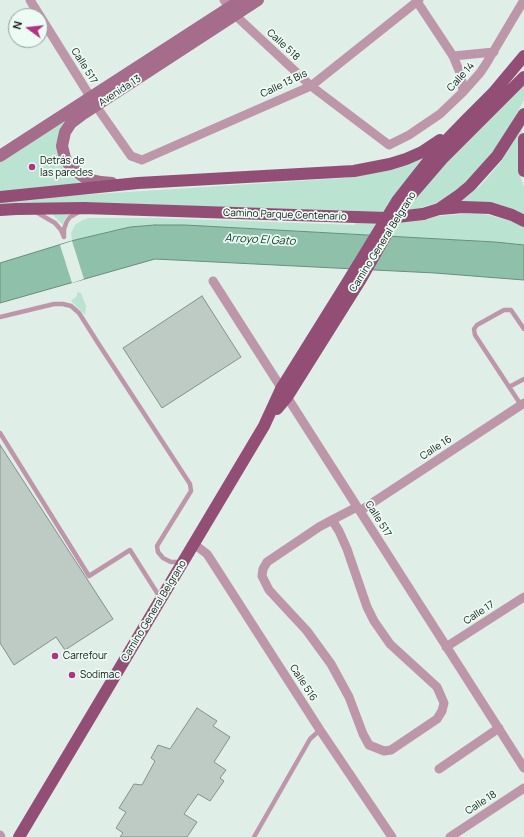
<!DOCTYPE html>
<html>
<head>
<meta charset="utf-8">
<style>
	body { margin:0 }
	#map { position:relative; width:524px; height:837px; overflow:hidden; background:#dfeee7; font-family:Manrope,sans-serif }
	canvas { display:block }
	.north { position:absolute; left:8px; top:8px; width:40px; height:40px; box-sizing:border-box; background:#ecfbf4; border:1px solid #95a09b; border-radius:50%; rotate:285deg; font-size:11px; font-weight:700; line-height:16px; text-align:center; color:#121715 }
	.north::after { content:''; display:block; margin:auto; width:14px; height:18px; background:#b13483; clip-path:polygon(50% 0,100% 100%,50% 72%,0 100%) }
</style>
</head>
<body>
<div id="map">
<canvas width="524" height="837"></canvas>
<div class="north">N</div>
</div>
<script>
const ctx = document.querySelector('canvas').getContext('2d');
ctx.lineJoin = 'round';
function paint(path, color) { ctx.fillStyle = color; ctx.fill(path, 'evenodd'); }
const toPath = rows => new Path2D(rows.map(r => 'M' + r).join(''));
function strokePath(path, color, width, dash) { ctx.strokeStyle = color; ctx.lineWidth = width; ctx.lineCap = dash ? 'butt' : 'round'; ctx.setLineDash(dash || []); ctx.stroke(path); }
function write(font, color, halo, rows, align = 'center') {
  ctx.font = font + ' Manrope,sans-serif'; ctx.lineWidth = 3.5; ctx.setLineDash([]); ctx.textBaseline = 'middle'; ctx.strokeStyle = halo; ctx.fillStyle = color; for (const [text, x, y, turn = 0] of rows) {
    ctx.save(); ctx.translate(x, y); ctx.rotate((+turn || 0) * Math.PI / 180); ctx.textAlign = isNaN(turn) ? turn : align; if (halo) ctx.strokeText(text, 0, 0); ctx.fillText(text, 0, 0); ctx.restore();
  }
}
paint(toPath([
	[524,83,524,100,512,123,494,152,476,173,448,198,437,203,422,207,424,220,439,216,474,213,489,215,517,223,524,226,524,245,495,242,389,236,421,188],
	[82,108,59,136,84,183,0,192,0,161],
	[524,122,520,139,518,163,520,175,524,188,524,216,461,201,480,186,501,162],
	[422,158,372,235,185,225,155,225,130,227,72,241,71,233,75,225,79,222,88,218,156,218,355,225,357,211,103,203,0,205,0,201,34,198,345,178,365,175],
	[52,214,69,214,64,220,63,225],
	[78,292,81,293,86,306,85,315,71,301,76,297]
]), '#bae4d1');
const water = toPath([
	[155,225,185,225,495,242,524,245,524,280,435,273,155,259,0,303,0,263,75,240,130,227,155,225]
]);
paint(water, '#8ec0aa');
strokePath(water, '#698d7d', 1);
paint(toPath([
	[72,241,84,279,72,283,60,245]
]), '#dfeee7');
const building = toPath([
	[202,296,241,357,162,408,123,348,202,296],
	[0,445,113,619,65,650,56,637,14,665,0,643,0,445],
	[197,708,217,721,213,726,230,737,214,762,226,770,220,778,224,781,210,801,198,794,184,814,197,822,187,837,120,837,123,833,116,828,126,812,119,808,134,784,142,785,155,761,151,758,158,745,170,749,197,708]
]);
paint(building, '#bdcbc4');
strokePath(building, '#84918b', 1);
strokePath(toPath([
	[36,212,55,223,61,230,64,237],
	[64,235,64,229,67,221,70,217,79,212],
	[0,317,54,304,63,304,71,306,79,313,98,343,190,484,191,491,157,546,158,552,163,558,171,562,181,562],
	[509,387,524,379],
	[521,405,475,335,474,329,477,325,504,310,511,310,524,329],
	[0,433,89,576,130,550,161,599],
	[254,837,310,739,320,730]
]), '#bd96aa', 4.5);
strokePath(toPath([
	[30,0,40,16],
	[224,0,235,15,311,86,389,145,409,135,440,114,463,92,480,73,486,64,524,0],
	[416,0,453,56,461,75,463,92],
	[40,16,96,106,131,156,142,160,311,86,419,0],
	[453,56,494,52],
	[213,281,524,768],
	[360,511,524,403],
	[332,520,339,531,347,549,367,607,374,621,390,644,437,687,444,703,442,711,437,719,391,750,384,751,369,745,363,734,349,697,331,664,307,631,269,590,262,576,263,569,267,562,319,527,332,520,357,507],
	[194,544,207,554,211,560,320,730,392,837],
	[446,647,524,597],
	[439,769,499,728],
	[0,835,1,837],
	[450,837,524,788]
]), '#bd96aa', 9);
strokePath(toPath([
	[0,156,241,0],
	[112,183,101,182,87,179,80,174,68,163,65,158,62,146,65,132,71,123,83,114,258,0]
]), '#a56d8b', 12);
strokePath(toPath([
	[464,122,493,93,524,56],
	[524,139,524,171],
	[411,195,442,159,524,77],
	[0,197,138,183,354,171,390,164,406,159,422,152,440,140],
	[440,209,463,207,490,208,512,215,524,221],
	[0,210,16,209,84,208,356,217],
	[423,214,439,209,458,196,470,186,497,156,524,114],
	[277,409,287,397,361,279,387,233],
	[19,837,264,426,281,389,347,283,397,201,437,150,469,117]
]), '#934e75', 12);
strokePath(toPath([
	[356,217,388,218,423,214]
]), '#934e75', 12);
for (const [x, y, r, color] of [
	[32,167,4,"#b13483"],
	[55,656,4,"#b13483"],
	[72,675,4,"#b13483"]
]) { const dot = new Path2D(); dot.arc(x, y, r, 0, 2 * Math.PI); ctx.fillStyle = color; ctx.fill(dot); strokePath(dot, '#ecfbf4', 1.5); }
write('10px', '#121715', '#ecfbf4', [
	["Calle 518",283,45,43],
	["Calle 517",84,66,58],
	["Calle 14",461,77,-48],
	["Calle 13 Bis",284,84,-26],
	["Avenida 13",120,91,-33],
	["Camino Parque Centenario",285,215,2],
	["Camino General Belgrano",383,242,-58],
	["Calle 16",436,448,-33],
	["Calle 517",378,519,58],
	["Camino General Belgrano",154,611,-59],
	["Calle 17",479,613,-33],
	["Calle 516",303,683,57],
	["Calle 18",481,803,-33]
]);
write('10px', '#121715', '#ecfbf4', [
	["Detrás de",40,161],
	["las paredes",40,173],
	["Carrefour",63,656],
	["Sodimac",80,675]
], 'left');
write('italic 11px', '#083526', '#ecfbf4', [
	["Arroyo El Gato",260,240,3]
]);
</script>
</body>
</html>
